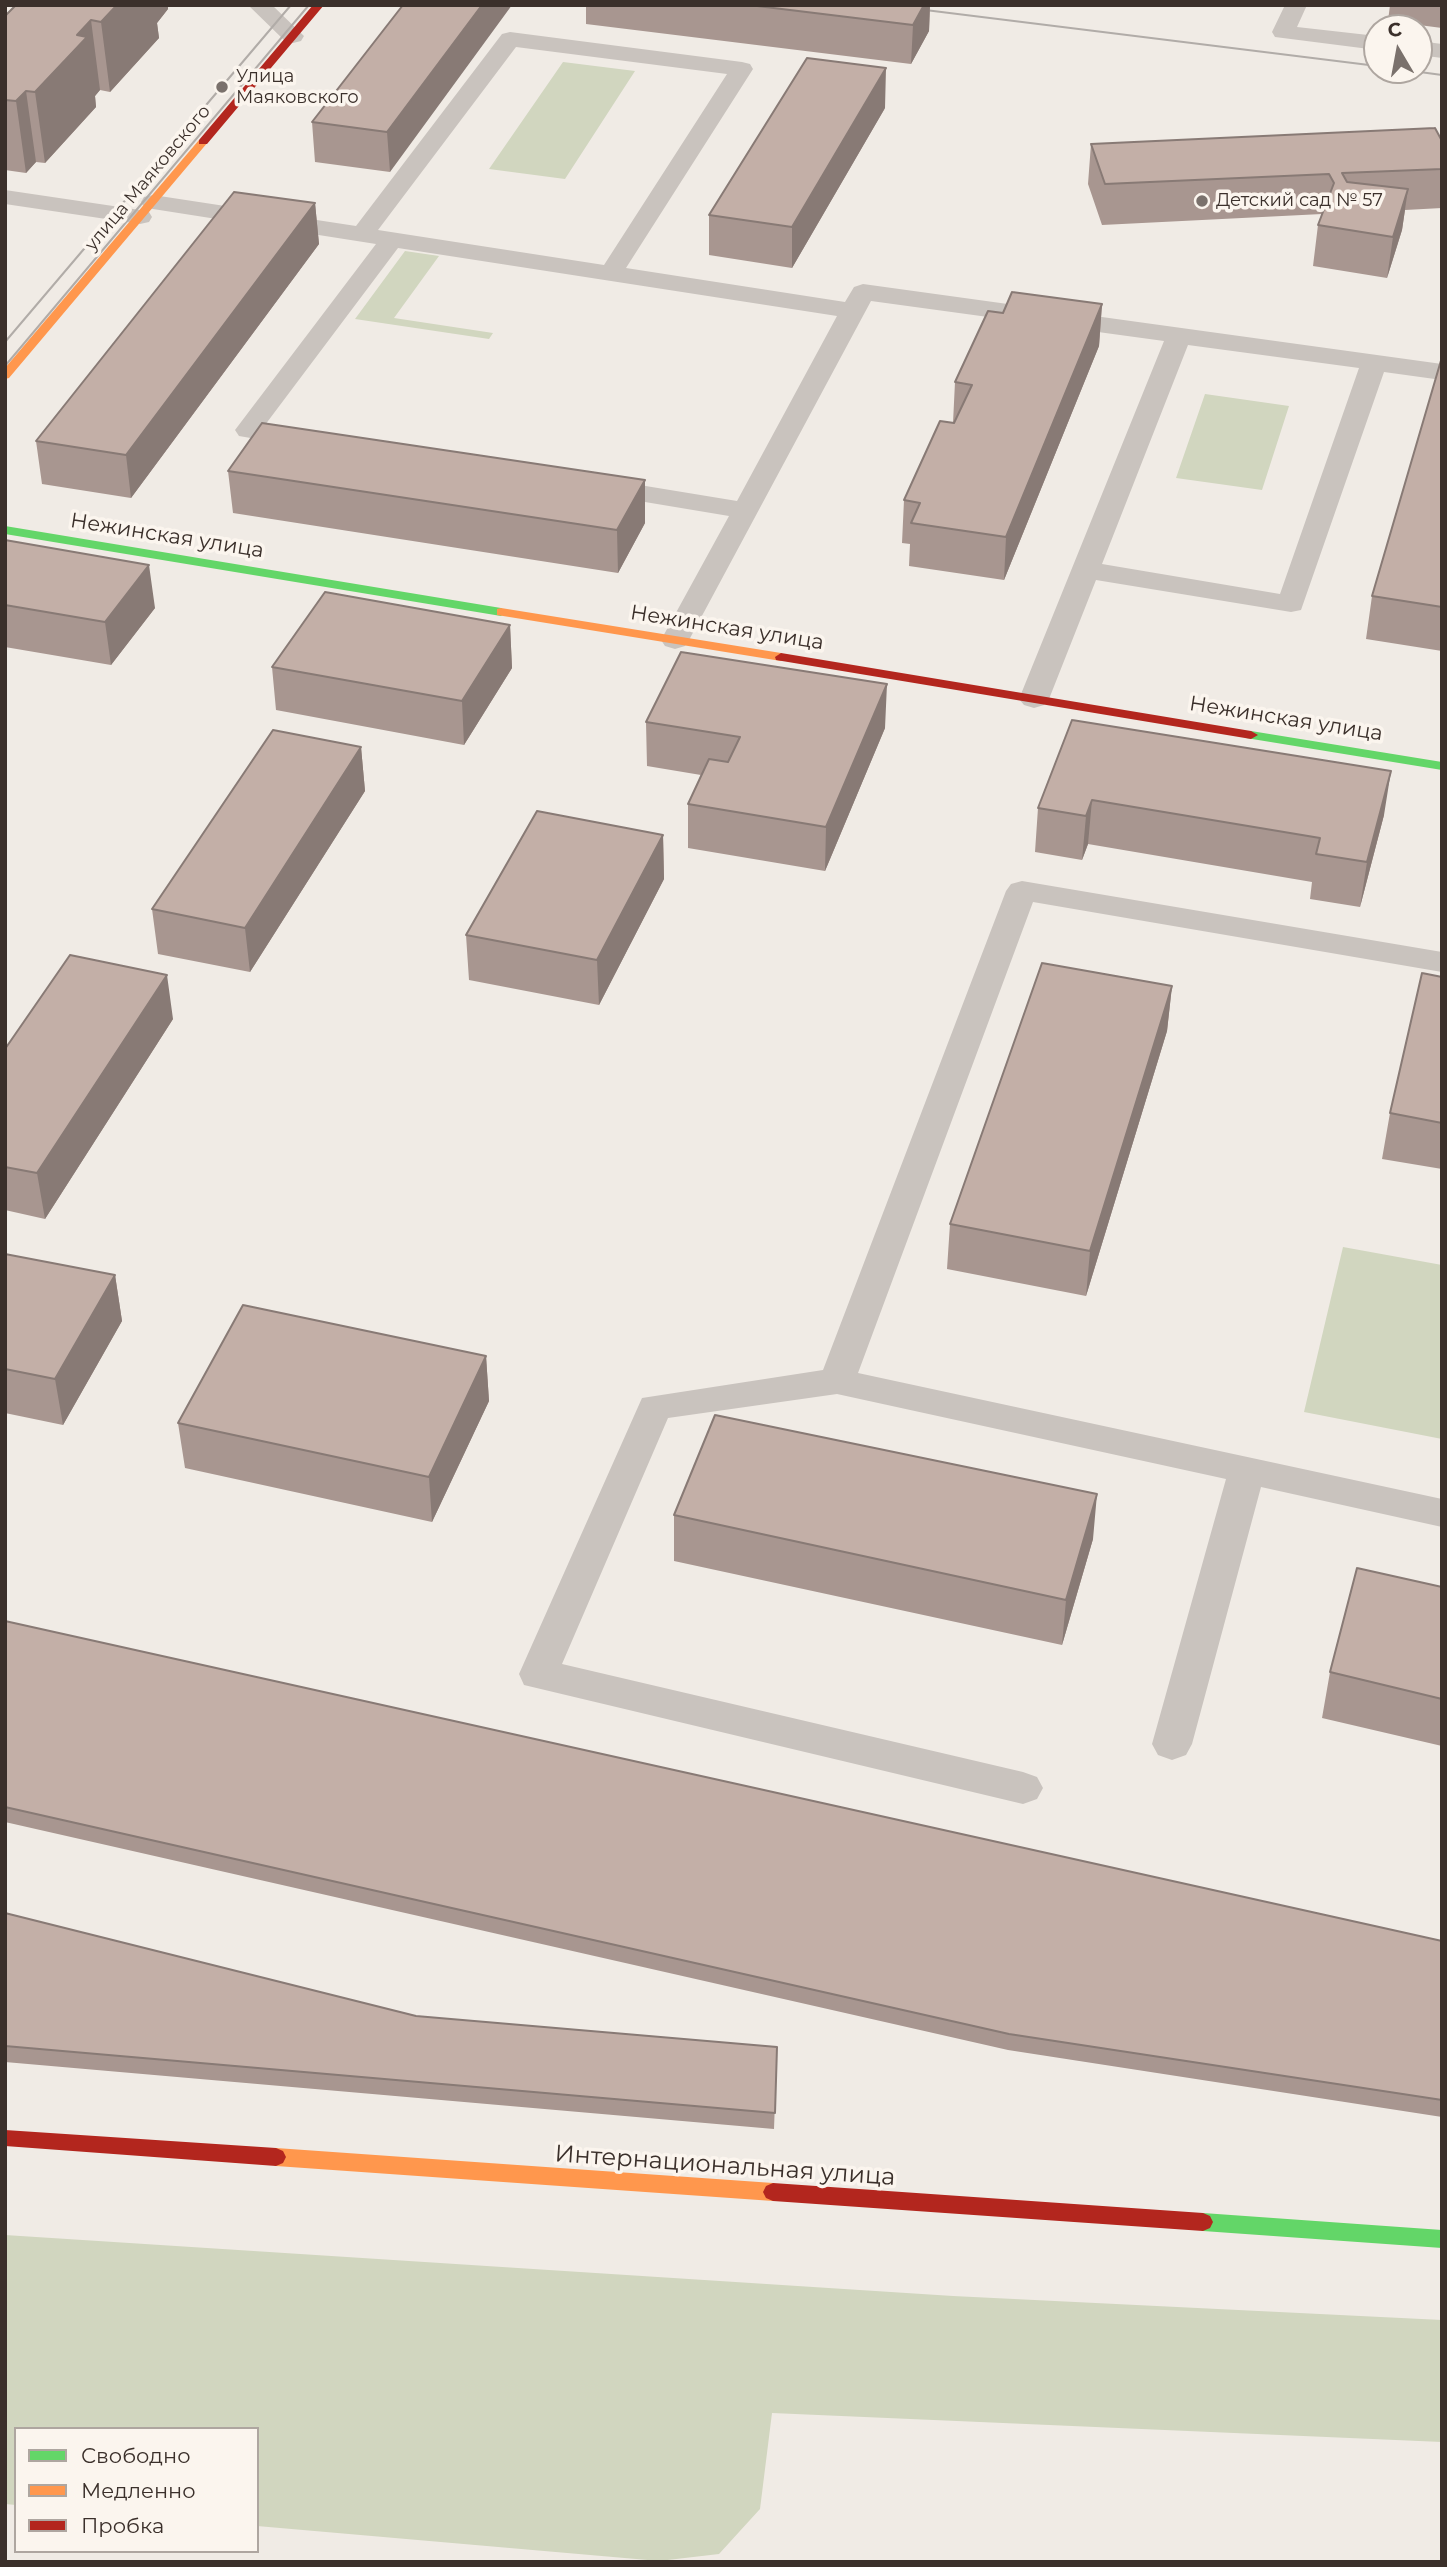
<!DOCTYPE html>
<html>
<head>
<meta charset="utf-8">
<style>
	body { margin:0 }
	#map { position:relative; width:1447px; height:2567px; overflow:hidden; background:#f0ebe5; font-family:Montserrat,sans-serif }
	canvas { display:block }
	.frame { position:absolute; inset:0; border:7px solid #3b302b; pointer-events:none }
	.legend { position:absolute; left:14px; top:2427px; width:245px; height:126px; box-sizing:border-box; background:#fbf5ee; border:2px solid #aea6a0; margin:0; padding:9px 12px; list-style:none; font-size:21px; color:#3b302b }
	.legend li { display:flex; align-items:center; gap:14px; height:35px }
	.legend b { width:35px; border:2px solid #aea6a0 }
	.north { position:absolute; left:1363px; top:14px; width:70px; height:70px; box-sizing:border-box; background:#fbf5ee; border:2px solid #aea6a0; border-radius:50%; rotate:350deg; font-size:19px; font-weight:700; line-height:28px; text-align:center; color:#3b302b }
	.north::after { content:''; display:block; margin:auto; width:24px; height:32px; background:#7a716c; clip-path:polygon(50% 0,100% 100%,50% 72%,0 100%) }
</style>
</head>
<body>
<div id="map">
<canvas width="1447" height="2567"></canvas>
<div class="frame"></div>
<ul class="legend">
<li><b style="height:9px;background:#63d668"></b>Свободно</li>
<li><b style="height:9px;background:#ff974d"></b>Медленно</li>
<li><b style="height:9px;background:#b3261e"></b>Пробка</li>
</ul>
<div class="north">С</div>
</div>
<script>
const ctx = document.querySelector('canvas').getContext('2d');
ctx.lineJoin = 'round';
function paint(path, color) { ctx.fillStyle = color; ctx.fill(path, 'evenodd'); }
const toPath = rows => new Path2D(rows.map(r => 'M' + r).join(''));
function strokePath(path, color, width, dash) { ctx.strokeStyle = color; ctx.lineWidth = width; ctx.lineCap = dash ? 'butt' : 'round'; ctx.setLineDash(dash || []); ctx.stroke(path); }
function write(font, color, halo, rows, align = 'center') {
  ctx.font = font + ' Montserrat,sans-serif'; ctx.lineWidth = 7; ctx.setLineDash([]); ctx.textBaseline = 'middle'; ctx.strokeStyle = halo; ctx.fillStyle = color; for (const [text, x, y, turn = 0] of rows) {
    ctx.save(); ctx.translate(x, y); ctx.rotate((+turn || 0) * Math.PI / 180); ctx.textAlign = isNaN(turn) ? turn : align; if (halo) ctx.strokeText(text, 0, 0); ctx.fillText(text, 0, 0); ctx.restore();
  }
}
paint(toPath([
	[563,62,635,71,565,179,489,169],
	[405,251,439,256,394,318,493,333,489,339,355,319],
	[1205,394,1289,406,1262,490,1176,478],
	[1343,1247,1442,1265,1442,1439,1304,1412],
	[5,2235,953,2296,1442,2320,1442,2442,772,2413,760,2509,719,2554,659,2561,257,2526,257,2429,16,2429,16,2505,5,2504]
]), '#d1d6bf');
paint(toPath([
	[248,5,272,5,304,36,301,41,293,43,285,41,248,5],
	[1285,5,1307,5,1297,27,1377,36,1377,50,1275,37,1272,32,1285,5],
	[510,32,742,62,750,64,753,69,626,268,845,302,854,287,863,284,1442,364,1442,380,1384,372,1301,610,1291,612,1096,580,1049,699,1044,705,1034,708,1024,705,1019,699,1164,341,871,301,689,640,685,646,675,649,665,646,661,640,729,516,597,494,587,492,584,486,587,480,597,478,737,501,837,316,398,248,265,425,312,433,316,439,312,445,303,447,239,436,235,430,376,244,153,209,144,207,141,202,144,197,153,195,356,226,502,34,510,32],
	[516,47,727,74,604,265,378,230,516,47],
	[1188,345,1359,368,1280,594,1102,564,1188,345],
	[1419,41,1442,44,1442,58,1419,55,1419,41],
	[5,190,140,210,149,212,152,217,149,222,140,224,5,204,5,190],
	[1022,881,1442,952,1442,972,1033,902,858,1373,1442,1499,1442,1527,1261,1487,1192,1744,1186,1755,1172,1760,1158,1755,1152,1744,1226,1479,837,1394,668,1418,562,1664,1023,1772,1037,1777,1043,1788,1037,1799,1023,1804,524,1685,519,1674,642,1398,823,1370,1006,891,1011,884,1022,881]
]), '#c9c3be');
paint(toPath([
	[5,526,501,608,507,612,501,616,5,534,5,526],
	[1251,731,1442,762,1442,770,1246,738,1244,735,1251,731],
	[1203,2213,1442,2230,1442,2248,1203,2231,1196,2228,1193,2222,1196,2216,1203,2213]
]), '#63d668');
paint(toPath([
	[199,140,208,142,9,378,5,379,5,368,199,140],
	[501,608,781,653,787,657,781,661,497,615,497,609,501,608],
	[276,2148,773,2183,780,2186,783,2192,780,2198,773,2201,276,2166,269,2163,266,2157,269,2151,276,2148]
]), '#ff974d');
paint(toPath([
	[313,5,324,5,207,144,199,144,199,140,313,5],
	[781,653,1251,731,1258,735,1251,739,776,660,775,657,781,653],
	[5,2130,276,2148,283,2151,286,2157,283,2163,276,2166,5,2146,5,2130],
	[773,2183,1203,2213,1210,2216,1213,2222,1210,2228,1203,2231,773,2201,766,2198,763,2192,766,2186,773,2183]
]), '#b3261e');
strokePath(toPath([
	[885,5,1377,66],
	[1405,70,1442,75],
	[5,342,291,5],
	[5,366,309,5]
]), '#b1aca8', 2);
paint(toPath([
	[403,5,390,172,315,162,312,122],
	[586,5,930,5,929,31,911,64,586,24],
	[1390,5,1442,5,1442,28,1388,21],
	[168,9,157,23,159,38,110,92,100,90,95,96,96,107,45,163,36,162,26,173,5,170,5,16],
	[885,108,792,268,709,255,709,215],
	[1442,141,1442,208,1405,210,1402,230,1387,278,1313,266,1318,225,1322,214,1102,225,1088,184,1091,144],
	[315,203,319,244,131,498,42,484,36,441],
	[1102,304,1099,346,1004,580,909,566,910,544,902,543,904,500,953,423,955,382,1003,313],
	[1442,357,1442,651,1366,639,1372,596],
	[228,471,645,480,645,523,618,573,233,513],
	[5,540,155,608,111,665,5,647],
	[510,625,512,668,464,745,276,710,272,667],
	[1072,720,1384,815,1360,907,1310,899,1312,882,1088,844,1082,860,1035,852,1038,808],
	[646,722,885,728,825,871,688,848,688,804,701,775,647,766],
	[361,747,365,791,250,972,158,954,152,909],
	[663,835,664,879,599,1005,469,980,466,935],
	[1442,977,1442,1169,1382,1159,1390,1113],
	[1172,986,1167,1031,1086,1296,947,1269,950,1224],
	[173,1019,45,1219,5,1210,5,1049],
	[5,1254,115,1275,122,1321,63,1425,5,1413],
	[486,1356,489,1401,432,1522,185,1468,178,1423],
	[674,1515,1093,1539,1062,1645,674,1561],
	[1442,1587,1442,1746,1322,1718,1330,1672],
	[5,1621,1442,1941,1442,2117,1008,2050,5,1822],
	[5,1913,416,2016,777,2047,774,2129,5,2062]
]), '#a89690');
paint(toPath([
	[117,5,168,5,168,9,157,23,159,38,110,92,101,22],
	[482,5,512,5,390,172,387,132],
	[924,5,930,5,929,31,911,64,913,25],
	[91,20,100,90,95,96,96,107,45,163,35,92,77,35],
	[886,68,885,108,792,268,792,227],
	[26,91,36,162,26,173,16,101],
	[1408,189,1402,230,1387,278,1393,237],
	[315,203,319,244,131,498,126,455],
	[1102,304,1099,346,1004,580,1006,537],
	[645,480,645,523,618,573,617,530],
	[149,565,155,608,111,665,105,622],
	[510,625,512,668,464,745,462,701],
	[887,684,885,728,825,871,826,827],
	[361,747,365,791,250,972,245,928],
	[1391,771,1384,815,1360,907,1367,862],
	[1092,800,1088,844,1082,860,1086,816],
	[663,835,664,879,599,1005,597,960],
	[167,975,173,1019,45,1219,37,1173],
	[1172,986,1167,1031,1086,1296,1090,1251],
	[115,1275,122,1321,63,1425,55,1379],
	[486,1356,489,1401,432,1522,429,1477],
	[1097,1494,1093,1539,1062,1645,1066,1600]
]), '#887a75');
const building = toPath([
	[16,5,117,5,101,22,91,20,77,35,87,37,35,92,26,91,16,101,5,100,5,16,16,5],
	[403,5,482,5,387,132,312,122,403,5],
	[749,5,924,5,913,25,749,5],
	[807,58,886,68,792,227,709,215,807,58],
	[1435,128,1442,141,1442,169,1342,173,1347,182,1408,189,1393,237,1318,225,1334,183,1329,174,1105,184,1091,144,1435,128],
	[234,192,315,203,126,455,36,441,234,192],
	[1012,292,1102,304,1006,537,911,523,920,503,904,500,940,421,954,423,972,385,955,382,988,311,1003,313,1012,292],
	[1442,357,1442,607,1372,596,1442,357],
	[262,423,645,480,617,530,228,471,262,423],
	[5,540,149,565,105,622,5,605,5,540],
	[325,592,510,625,462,701,272,667,325,592],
	[681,652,887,684,826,827,688,804,709,759,728,762,740,737,646,722,681,652],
	[1072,720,1391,771,1367,862,1316,854,1320,838,1092,800,1086,816,1038,808,1072,720],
	[273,730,361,747,245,928,152,909,273,730],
	[537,811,663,835,597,960,466,935,537,811],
	[70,955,167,975,37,1173,5,1167,5,1049,70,955],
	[1042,963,1172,986,1090,1251,950,1224,1042,963],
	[1422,973,1442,977,1442,1123,1390,1113,1422,973],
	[5,1254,115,1275,55,1379,5,1369,5,1254],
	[243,1305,486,1356,429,1477,178,1423,243,1305],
	[715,1415,1097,1494,1066,1600,674,1515,715,1415],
	[1357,1568,1442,1587,1442,1699,1330,1672,1357,1568],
	[5,1621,1442,1941,1442,2100,1009,2034,5,1807,5,1621],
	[5,1913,416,2016,777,2047,775,2113,5,2046,5,1913]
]);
paint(building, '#c3afa7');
strokePath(building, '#887a75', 2);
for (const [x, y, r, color] of [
	[222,87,7,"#7a716c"],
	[1202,201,7,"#7a716c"]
]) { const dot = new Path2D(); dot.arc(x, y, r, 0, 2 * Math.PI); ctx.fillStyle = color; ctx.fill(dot); strokePath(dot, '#fbf5ee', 2.5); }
write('18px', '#3b302b', '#fbf5ee', [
	["Улица",236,77],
	["Маяковского",236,98],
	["Детский сад № 57",1216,201]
], 'left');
write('18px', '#3b302b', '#fbf5ee', [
	["улица Маяковского",148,178,-50]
]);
write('21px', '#3b302b', '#fbf5ee', [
	["Нежинская улица",167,536,9],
	["Нежинская улица",727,628,9],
	["Нежинская улица",1286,719,9]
]);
write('24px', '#3b302b', '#fbf5ee', [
	["Интернациональная улица",725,2166,4]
]);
</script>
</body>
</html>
